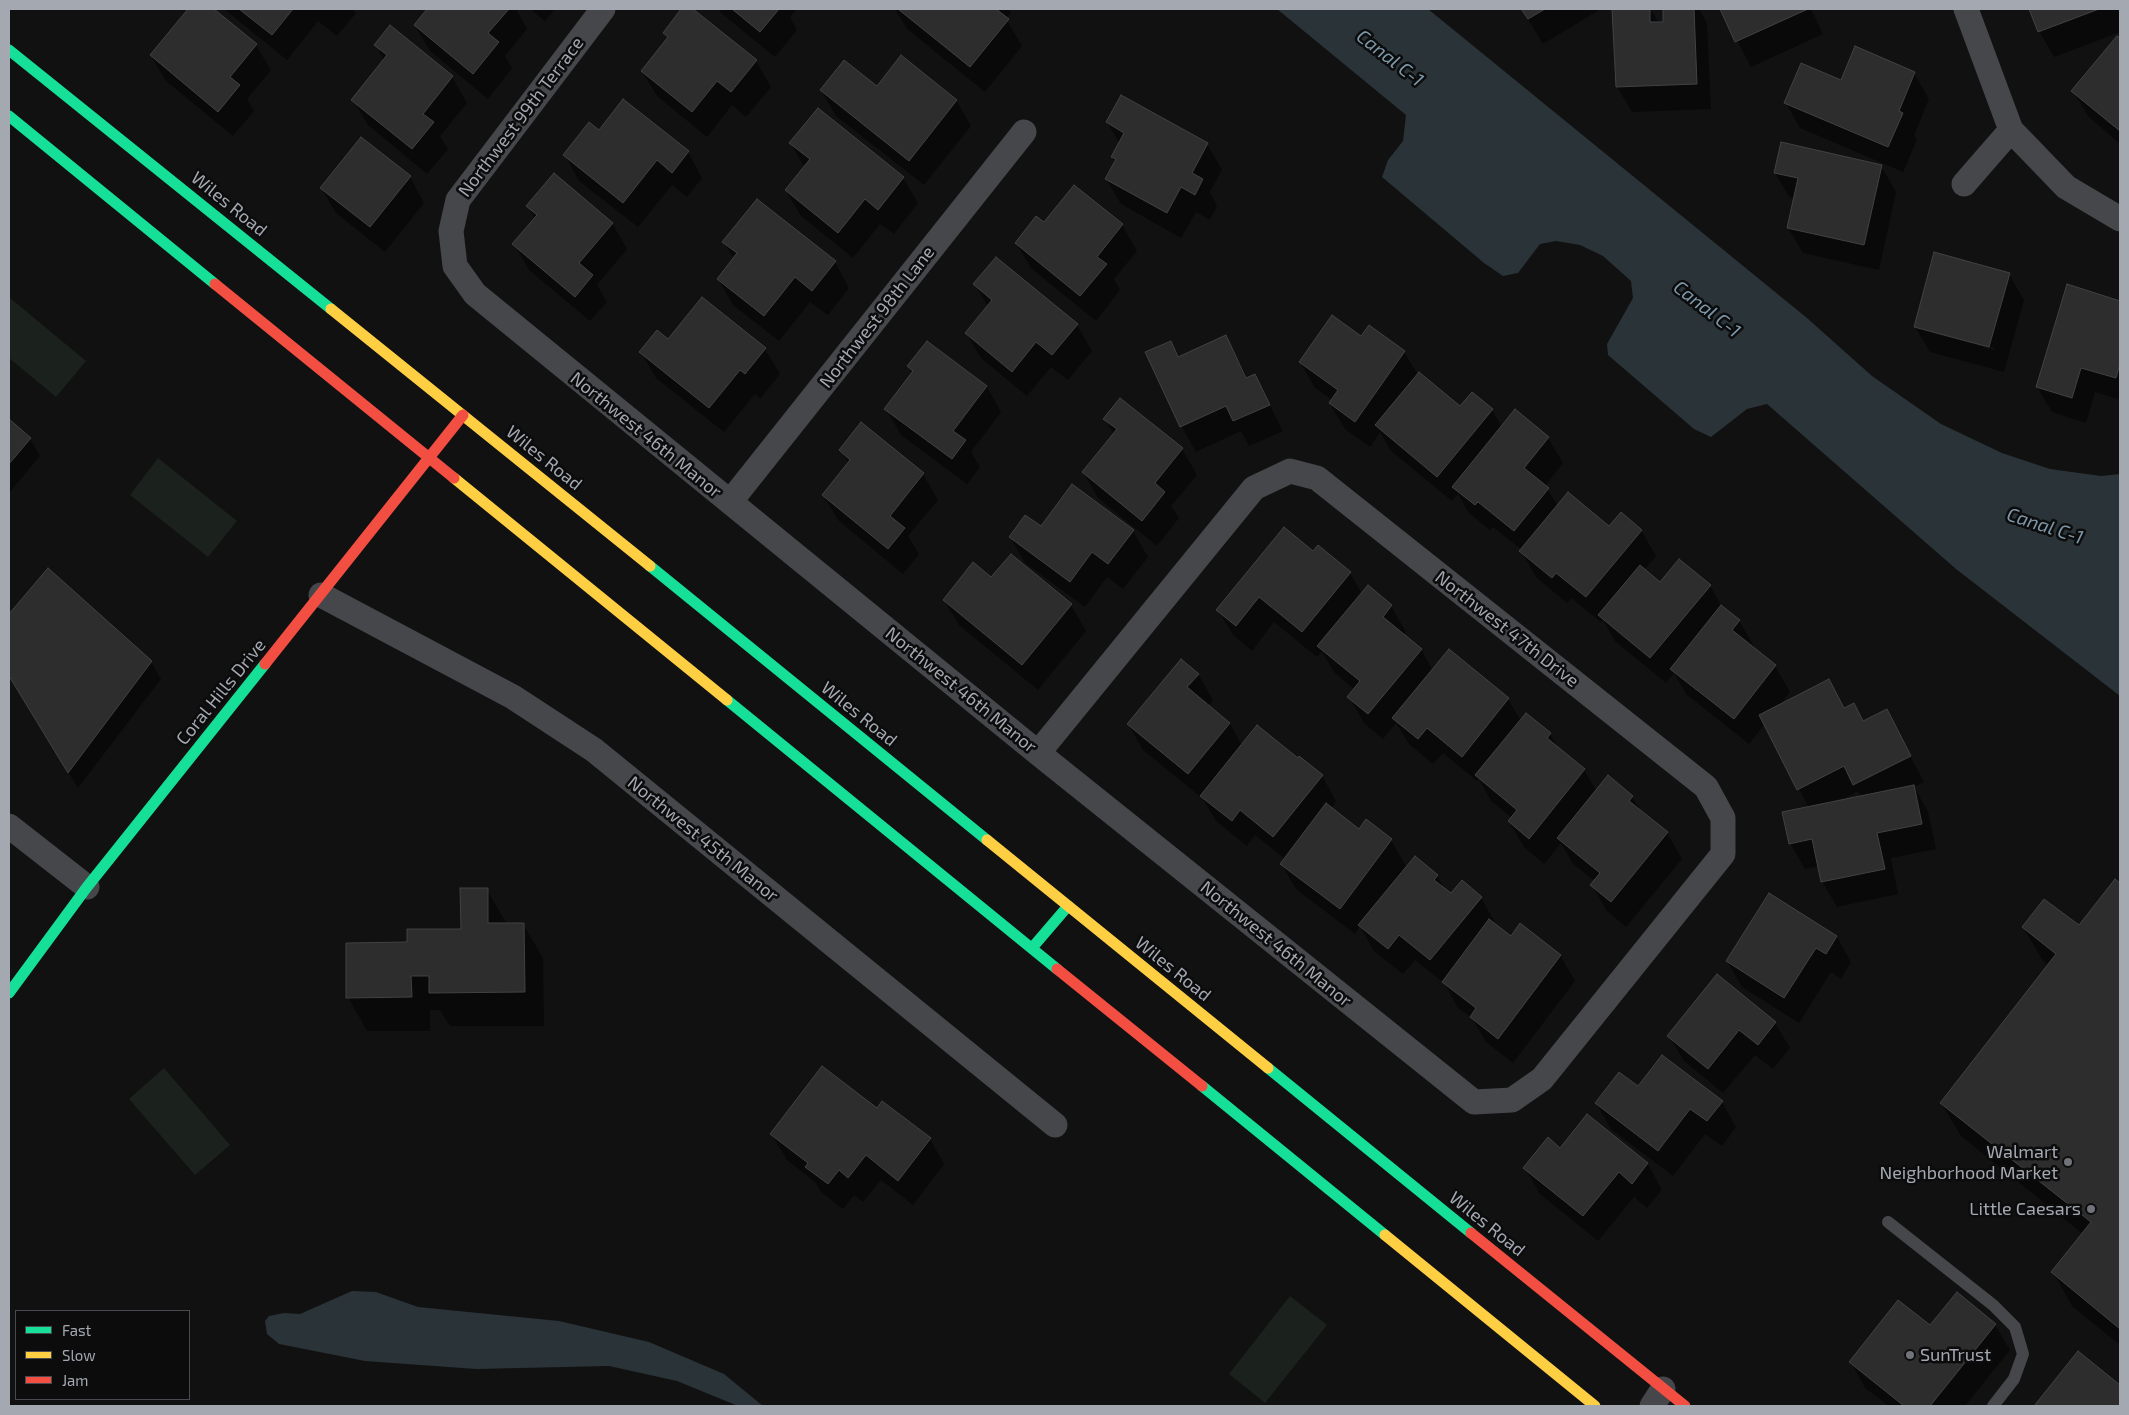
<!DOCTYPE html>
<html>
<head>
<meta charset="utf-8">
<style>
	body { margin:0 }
	#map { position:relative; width:2129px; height:1415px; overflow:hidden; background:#111112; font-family:"Exo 2",sans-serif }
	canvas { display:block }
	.frame { position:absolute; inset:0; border:10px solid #a3a8b1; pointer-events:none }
	.legend { position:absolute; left:15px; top:1310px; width:175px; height:90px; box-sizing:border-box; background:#0c0c0d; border:1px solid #484a4f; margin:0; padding:6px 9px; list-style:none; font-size:15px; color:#a3a8b1 }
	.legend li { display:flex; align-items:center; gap:10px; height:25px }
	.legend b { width:25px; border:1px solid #484a4f }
</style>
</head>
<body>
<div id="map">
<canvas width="2129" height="1415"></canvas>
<div class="frame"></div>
<ul class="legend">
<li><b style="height:6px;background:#16e098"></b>Fast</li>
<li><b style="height:6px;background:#ffcf43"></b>Slow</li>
<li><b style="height:6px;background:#f24e42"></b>Jam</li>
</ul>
</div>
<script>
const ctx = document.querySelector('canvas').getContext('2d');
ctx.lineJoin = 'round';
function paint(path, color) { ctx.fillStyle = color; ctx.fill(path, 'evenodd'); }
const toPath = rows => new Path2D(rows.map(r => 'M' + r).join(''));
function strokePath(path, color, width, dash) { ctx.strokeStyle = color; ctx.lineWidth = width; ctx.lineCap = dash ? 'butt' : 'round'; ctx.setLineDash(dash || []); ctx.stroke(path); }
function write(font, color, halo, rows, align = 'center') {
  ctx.font = font + ' "Exo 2",sans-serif'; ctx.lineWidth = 5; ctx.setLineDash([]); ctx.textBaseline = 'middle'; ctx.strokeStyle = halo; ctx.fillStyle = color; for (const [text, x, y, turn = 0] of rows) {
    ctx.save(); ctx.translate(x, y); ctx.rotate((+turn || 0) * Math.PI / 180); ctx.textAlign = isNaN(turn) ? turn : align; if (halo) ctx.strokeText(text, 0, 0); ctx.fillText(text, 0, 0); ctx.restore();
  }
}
paint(toPath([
	[9,297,86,361,56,397,9,358],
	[158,458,237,521,208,557,130,495],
	[164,1068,230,1145,195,1175,129,1099],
	[1290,1296,1327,1325,1265,1403,1229,1374]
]), '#1b211c');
paint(toPath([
	[1277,9,1428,9,1807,318,1872,376,1941,424,2002,453,2050,469,2101,476,2120,474,2120,696,1956,569,1767,404,1747,409,1711,437,1694,429,1608,355,1607,344,1633,298,1631,281,1603,256,1580,245,1556,241,1540,244,1518,273,1503,276,1484,263,1382,177,1388,160,1403,141,1406,115],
	[352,1291,376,1292,418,1307,559,1321,649,1342,724,1374,763,1406,738,1406,677,1381,609,1366,476,1369,365,1361,279,1344,267,1334,265,1321,269,1316,284,1313,300,1314]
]), '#2a3337');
paint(toPath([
	[190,9,212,9,256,45,271,70,247,99,254,111,233,136,166,81,151,56],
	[224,9,353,9,356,13,337,36,318,21,287,60],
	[429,9,516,9,527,29,505,56,512,68,488,99,430,51,415,26],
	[530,9,555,9,545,21],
	[683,9,691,9,756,61,771,87,746,117,732,105,707,137,657,96,642,71,668,39,664,33],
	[719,9,797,9,790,17,797,30,775,57,721,13],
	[895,9,1009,9,1011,12,1006,19,1022,46,985,92,907,29],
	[1522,9,1601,9,1543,44],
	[1614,9,1650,9,1659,23,1665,23,1664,9,1699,9,1707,24,1711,109,1632,112,1617,87],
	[1721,9,1811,9,1823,34,1751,67],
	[2031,9,2120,9,2120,32,2054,57,2039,31],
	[390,27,452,77,467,103,440,136,448,149,427,174,368,125,353,100,384,61,376,45],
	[2118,37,2120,40,2120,144,2088,116,2073,91],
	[1914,73,1929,99,1914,135,1917,140,1903,172,1800,128,1786,103,1841,82],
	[877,88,956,100,971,126,924,185,836,116,821,90],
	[818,110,903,178,918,203,894,234,880,224,853,258,801,216,786,191,805,168,791,144],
	[1107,122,1207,144,1222,170,1210,192,1217,206,1210,220,1196,212,1181,238,1121,204,1106,179,1115,162,1112,157,1120,144],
	[599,131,688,152,702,178,687,197,672,185,638,227,579,181,565,155],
	[1881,166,1896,192,1879,270,1803,253,1788,228,1795,199,1790,198,1775,173],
	[410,177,424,203,385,252,336,213,321,188],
	[1074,187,1122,225,1137,251,1114,279,1120,290,1096,321,1031,268,1016,243,1044,224],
	[528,206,612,223,627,249,597,285,607,302,590,321,529,270,514,244,535,219],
	[724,242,835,262,849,288,828,315,810,302,779,341,733,305,718,279,734,259],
	[2009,274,2024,300,2004,372,1930,352,1915,327],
	[1933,331,1995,348,1995,350,1933,333],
	[975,284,1077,325,1092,351,1068,380,1051,367,1027,396,981,358,966,333,988,307],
	[2068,286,2120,302,2120,400,2095,392,2086,423,2052,412,2037,387],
	[1226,337,1248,379,1255,376,1283,431,1249,446,1241,431,1196,452,1182,427,1147,353,1170,342,1179,358],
	[1362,338,1404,352,1418,375,1460,408,1492,410,1502,427,1548,438,1563,463,1545,486,1558,506,1609,528,1641,530,1656,556,1644,570,1660,584,1710,586,1723,608,1739,621,1754,646,1753,648,1775,666,1790,692,1779,706,1829,681,1845,709,1863,722,1886,711,1924,782,1914,787,1928,812,1936,849,1891,858,1898,894,1837,907,1822,881,1819,866,1805,869,1790,843,1809,808,1765,724,1749,744,1686,694,1674,673,1666,683,1615,641,1603,620,1601,622,1571,598,1567,603,1536,577,1521,551,1522,550,1493,527,1490,530,1468,512,1458,494,1452,501,1391,451,1380,432,1370,447,1345,429,1330,404,1333,400,1315,388,1300,362],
	[1858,791,1862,797,1840,801],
	[668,341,765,349,780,374,760,399,755,394,724,432,656,378,641,352],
	[909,367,987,387,1001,412,971,452,980,467,967,484,901,435,886,409,913,373],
	[1120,399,1182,449,1197,475,1171,506,1179,518,1157,546,1098,498,1083,472,1114,434,1105,419],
	[9,421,30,439,40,456,9,493],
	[862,424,923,474,938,500,908,536,919,554,903,574,838,520,823,495,849,464,841,450],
	[1041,528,1133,531,1148,557,1123,589,1107,577,1085,607,1025,563,1010,537],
	[1318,547,1350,573,1362,594,1391,606,1406,632,1403,635,1421,649,1433,671,1449,651,1508,699,1521,721,1526,714,1550,734,1560,751,1584,770,1597,792,1609,777,1632,797,1642,812,1667,833,1682,859,1626,927,1606,910,1592,885,1595,881,1573,864,1561,843,1544,864,1524,847,1509,822,1512,818,1491,801,1479,779,1477,781,1443,753,1433,764,1409,744,1396,723,1383,739,1364,723,1349,697,1355,690,1334,672,1322,652,1317,657,1274,622,1252,651,1233,635,1218,610,1314,553],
	[49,570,151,662,161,679,78,788,9,675,9,616],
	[992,579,1071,605,1086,631,1038,690,959,625,944,600],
	[1198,674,1213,700,1208,706,1230,724,1242,745,1298,760,1322,776,1336,801,1331,809,1359,830,1391,840,1407,868,1437,876,1446,891,1451,895,1462,882,1481,898,1496,924,1495,925,1511,938,1560,955,1575,981,1513,1063,1486,1042,1472,1018,1458,1008,1445,984,1415,960,1403,974,1374,951,1360,926,1355,934,1296,889,1281,864,1285,859,1255,835,1247,846,1216,821,1203,799,1143,750,1128,724],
	[2115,881,2120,885,2120,1345,2072,1306,2053,1272,2083,1234,1961,1136,1941,1103,2049,966,2043,961,2023,927,2079,927],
	[487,890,507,924,523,924,543,958,544,1026,450,1026,440,1010,430,1010,430,1031,367,1031,348,997,462,930],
	[1837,937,1851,962,1841,979,1831,972,1799,1023,1742,987,1727,961],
	[1775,1023,1790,1048,1773,1069,1755,1055,1723,1093,1684,1061,1669,1036],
	[1638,1088,1722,1102,1736,1127,1722,1146,1705,1134,1673,1176,1611,1129,1596,1103],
	[877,1110,930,1139,944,1164,913,1205,881,1180,863,1202,854,1195,843,1209,821,1192,815,1182,787,1160,772,1135],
	[1587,1116,1648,1164,1662,1190,1647,1208,1634,1197,1598,1241,1540,1194,1525,1168,1560,1149],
	[1995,1325,2010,1350,1965,1406,1889,1406,1865,1388,1851,1362,1930,1327],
	[2078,1353,2120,1386,2120,1406,2036,1406]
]), '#0007');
const building = toPath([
	[188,9,214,9,257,44,230,77,240,85,218,112,150,55,188,9],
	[239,9,293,9,272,35,239,9],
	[427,9,509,9,488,33,499,42,473,74,414,25,427,9],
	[681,9,693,9,757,60,731,92,717,81,692,112,641,71,668,37,663,33,681,9],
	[732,9,779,9,760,32,732,9],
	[898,9,996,9,1009,19,970,67,898,9],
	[1521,9,1545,9,1528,19,1521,9],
	[1612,9,1650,9,1650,22,1663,22,1663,9,1694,9,1697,84,1616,87,1612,9],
	[1720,9,1808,9,1735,42,1720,9],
	[2029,9,2099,9,2038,32,2029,9],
	[390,25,453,76,423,114,434,122,412,149,351,100,387,55,374,45,390,25],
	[2117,36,2120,38,2120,131,2071,91,2117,36],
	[1855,46,1915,72,1899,111,1903,113,1888,147,1784,103,1801,63,1841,80,1855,46],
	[901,55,957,100,909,161,820,90,844,60,877,86,901,55],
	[1121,95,1208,143,1192,173,1203,179,1195,195,1181,187,1167,213,1105,179,1116,159,1111,157,1124,133,1106,122,1121,95],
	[623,99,689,151,672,173,657,160,623,203,563,155,589,122,599,130,623,99],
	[818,108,904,177,878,210,865,199,838,233,785,190,810,159,789,143,818,108],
	[361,137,411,176,370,227,320,188,361,137],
	[1781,142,1882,165,1864,245,1787,228,1798,178,1774,173,1781,142],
	[554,173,613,223,579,263,593,275,575,297,512,244,537,215,526,206,554,173],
	[1074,185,1123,224,1097,257,1107,264,1080,296,1015,243,1036,216,1044,222,1074,185],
	[757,199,836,261,812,291,795,277,764,316,717,279,737,253,722,242,757,199],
	[1934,252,2010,273,1989,347,1914,327,1934,252],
	[996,257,1078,324,1052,355,1036,342,1012,372,965,333,992,300,973,284,996,257],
	[2067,284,2120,301,2120,364,2116,378,2081,368,2072,398,2036,387,2067,284],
	[702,297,766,348,745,374,740,370,709,408,639,352,657,330,668,339,702,297],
	[1332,315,1361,336,1369,325,1405,351,1355,422,1329,403,1338,390,1299,362,1332,315],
	[1226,335,1246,378,1255,374,1270,405,1233,421,1226,406,1180,427,1145,352,1171,341,1178,357,1226,335],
	[927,341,987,386,953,431,966,440,952,459,884,409,913,371,907,366,927,341],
	[1419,372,1460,406,1472,392,1493,409,1437,477,1375,425,1419,372],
	[1120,398,1183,448,1155,483,1165,492,1142,521,1082,472,1117,429,1103,419,1120,398],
	[1515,409,1549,437,1524,468,1549,488,1514,531,1478,502,1475,505,1452,487,1515,409],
	[9,419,31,438,9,464,9,419],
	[861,422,924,473,890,516,905,528,888,549,822,495,850,460,839,450,861,422],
	[1072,484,1134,530,1108,564,1092,552,1070,582,1009,537,1025,515,1041,526,1072,484],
	[1568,492,1609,526,1621,512,1642,530,1586,597,1556,573,1552,578,1519,551,1568,492],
	[1284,527,1313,551,1318,545,1351,572,1302,632,1259,597,1236,626,1216,610,1284,527],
	[1011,554,1072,604,1022,665,943,600,973,562,991,577,1011,554],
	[1679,559,1711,585,1650,658,1598,615,1640,565,1660,582,1679,559],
	[48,568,152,661,68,773,9,676,9,614,48,568],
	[1368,585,1392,605,1383,617,1422,649,1368,714,1347,697,1360,681,1317,646,1368,585],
	[1721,605,1740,620,1732,630,1776,665,1734,719,1670,669,1721,605],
	[1449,649,1509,698,1462,757,1427,728,1418,739,1392,718,1449,649],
	[1181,659,1199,674,1187,687,1230,723,1188,774,1127,724,1181,659],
	[1829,679,1844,708,1854,703,1863,721,1887,709,1911,756,1853,785,1844,766,1797,790,1759,715,1829,679],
	[1526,713,1551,733,1547,738,1585,769,1529,839,1508,821,1517,810,1475,775,1526,713],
	[1257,725,1298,758,1299,756,1323,775,1273,837,1240,810,1232,821,1200,796,1257,725],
	[1608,775,1633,796,1629,801,1668,832,1611,902,1590,885,1600,873,1557,838,1608,775],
	[1914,785,1922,824,1877,833,1885,869,1821,882,1812,839,1789,844,1782,812,1914,785],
	[1326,803,1359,829,1366,819,1392,839,1340,909,1280,864,1326,803],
	[1415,856,1438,875,1434,880,1451,893,1462,880,1482,897,1430,960,1399,935,1388,949,1358,925,1415,856],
	[2115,879,2120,883,2120,1329,2051,1272,2091,1222,1940,1103,2056,954,2022,927,2044,899,2079,925,2115,879],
	[460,888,488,888,488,923,524,923,525,992,429,993,429,976,411,976,412,997,346,998,346,943,407,942,407,929,461,929,460,888],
	[1769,893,1837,936,1826,954,1816,948,1784,998,1726,961,1769,893],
	[1489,919,1511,936,1520,923,1561,955,1498,1039,1470,1017,1476,1008,1442,982,1489,919],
	[1717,974,1776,1022,1758,1045,1739,1030,1708,1069,1667,1036,1717,974],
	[1662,1055,1723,1101,1707,1121,1690,1109,1658,1151,1595,1103,1619,1072,1638,1086,1662,1055],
	[822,1066,877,1108,882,1101,931,1138,898,1181,866,1155,848,1178,839,1170,828,1184,805,1167,808,1163,770,1134,822,1066],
	[1587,1114,1648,1163,1632,1184,1619,1172,1583,1216,1523,1168,1548,1137,1560,1148,1587,1114],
	[1957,1292,1996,1324,1930,1406,1904,1406,1849,1362,1898,1300,1930,1325,1957,1292],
	[2078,1351,2120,1385,2120,1406,2034,1406,2078,1351]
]);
paint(building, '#2d2d2e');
strokePath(building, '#414245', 1);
strokePath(toPath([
	[1888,1222,1993,1305,2015,1327,2023,1354,2014,1379,1993,1406]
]), '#46474a', 12);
strokePath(toPath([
	[603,9,458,200,451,231,455,266,475,294,1038,753,1474,1102,1512,1100,1542,1079,1723,854,1723,818,1706,787,1317,478,1290,471,1254,488,1038,753],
	[1966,9,2011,130,2066,187,2120,219],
	[1964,184,2011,130],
	[730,502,1024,132],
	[321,595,513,697,594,750,1055,1125],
	[9,826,87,887],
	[1652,1406,1663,1389]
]), '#46474a', 25);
strokePath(toPath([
	[9,50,331,309],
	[9,116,215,284],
	[650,566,987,840],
	[727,700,1057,969],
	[1032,948,1068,906],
	[9,993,87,887,265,664],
	[1268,1068,1471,1233],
	[1202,1086,1385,1235]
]), '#16e098', 11);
strokePath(toPath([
	[331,309,650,566],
	[454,478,727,700],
	[987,840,1268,1068],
	[1385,1235,1595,1406]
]), '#ffcf43', 11);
strokePath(toPath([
	[215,284,454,478],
	[265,664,463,415],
	[1057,969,1202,1086],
	[1471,1233,1685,1406]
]), '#f24e42', 11);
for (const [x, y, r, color] of [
	[2068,1162,5,"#707379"],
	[2091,1209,5,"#707379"],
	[1910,1355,5,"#707379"]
]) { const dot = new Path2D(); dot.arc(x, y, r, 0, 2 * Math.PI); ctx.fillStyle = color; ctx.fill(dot); strokePath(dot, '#0c0c0d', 2); }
write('18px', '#a3a8b1', '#0c0c0d', [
	["Northwest 99th Terrace",521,117,-53],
	["Wiles Road",229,204,39],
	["Northwest 98th Lane",877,317,-52],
	["Northwest 46th Manor",646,435,39],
	["Wiles Road",544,458,39],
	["Northwest 47th Drive",1507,629,38],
	["Northwest 46th Manor",961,690,39],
	["Coral Hills Drive",221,692,-51],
	["Wiles Road",859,714,39],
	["Northwest 45th Manor",703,839,39],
	["Northwest 46th Manor",1276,944,39],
	["Wiles Road",1173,969,39],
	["Wiles Road",1487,1224,39]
]);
write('18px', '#a3a8b1', '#0c0c0d', [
	["Walmart",2058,1152],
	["Neighborhood Market",2058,1173],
	["Little Caesars",2081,1209],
	["SunTrust",1920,1355,"left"]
], 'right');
write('italic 19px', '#7d98aa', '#0c0c0d', [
	["Canal C-1",1390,58,38],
	["Canal C-1",1707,309,38],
	["Canal C-1",2045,526,18]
]);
</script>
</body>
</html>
